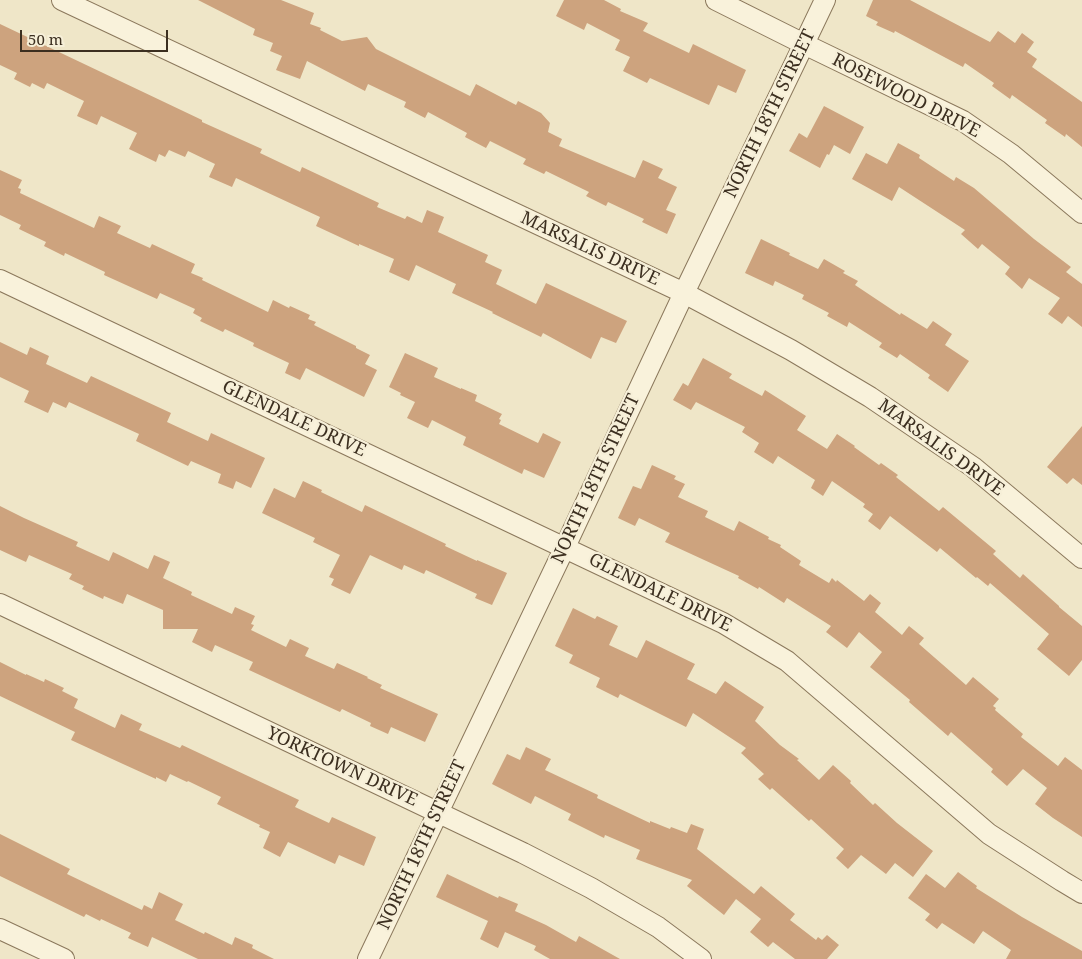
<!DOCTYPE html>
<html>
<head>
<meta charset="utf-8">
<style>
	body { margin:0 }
	#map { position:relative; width:1082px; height:959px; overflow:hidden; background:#efe6c8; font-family:"Noto Serif",serif }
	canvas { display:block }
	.scale { position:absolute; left:20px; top:30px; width:148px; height:22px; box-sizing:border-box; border:2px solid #3c2f20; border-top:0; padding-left:6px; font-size:15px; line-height:18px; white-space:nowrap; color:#3c2f20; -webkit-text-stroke:4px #f6efd8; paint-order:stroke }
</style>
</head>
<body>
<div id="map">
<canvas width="1082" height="959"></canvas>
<div class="scale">50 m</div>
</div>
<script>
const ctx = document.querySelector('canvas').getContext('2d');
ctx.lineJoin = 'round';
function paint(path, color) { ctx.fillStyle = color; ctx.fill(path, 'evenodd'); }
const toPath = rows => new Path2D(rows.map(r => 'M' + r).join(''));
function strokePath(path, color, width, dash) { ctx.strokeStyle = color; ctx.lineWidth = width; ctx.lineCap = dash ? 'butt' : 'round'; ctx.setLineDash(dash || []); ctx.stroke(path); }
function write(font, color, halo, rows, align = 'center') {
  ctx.font = font + ' "Noto Serif",serif'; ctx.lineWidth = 4.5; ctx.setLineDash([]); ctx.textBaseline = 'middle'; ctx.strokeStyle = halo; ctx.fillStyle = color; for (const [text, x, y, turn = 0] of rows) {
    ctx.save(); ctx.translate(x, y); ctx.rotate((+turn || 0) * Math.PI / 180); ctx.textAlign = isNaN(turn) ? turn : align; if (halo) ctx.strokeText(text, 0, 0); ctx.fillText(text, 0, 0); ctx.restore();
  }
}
paint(toPath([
	[198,0,281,0,314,13,310,24,321,28,320,30,342,41,367,37,376,49,470,96,476,84,516,105,518,101,541,113,550,123,548,132,562,139,559,146,635,178,643,160,663,169,658,178,677,187,666,210,676,214,667,234,642,222,644,219,608,202,606,206,586,196,589,192,546,171,544,174,523,164,526,159,490,141,486,148,465,137,467,133,428,112,425,118,404,107,406,102,368,84,365,91,307,61,300,79,276,70,282,56,270,51,273,43,253,35,255,29],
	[564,0,604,0,621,9,620,11,648,23,643,31,689,53,693,44,746,70,736,93,718,85,709,105,650,78,647,83,623,71,630,57,615,50,620,40,587,23,584,30,556,16],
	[873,0,910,0,990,42,998,31,1015,43,1022,33,1034,42,1027,52,1037,59,1032,67,1082,102,1082,147,1066,134,1065,137,1045,123,1047,120,1012,95,1010,99,992,86,994,83,965,63,963,67,895,31,894,33,876,25,878,22,866,16],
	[0,24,202,120,202,122,262,149,260,153,300,172,302,167,379,203,377,207,405,219,407,216,422,223,427,210,444,217,438,232,488,255,485,262,502,270,496,284,536,304,546,283,627,321,616,343,601,337,591,359,543,333,541,337,492,313,493,312,452,293,456,284,416,265,409,281,389,272,394,259,359,244,359,246,316,226,320,217,236,178,232,187,209,177,215,164,188,151,185,157,169,150,165,157,159,154,156,162,129,149,137,133,101,116,97,125,77,116,84,101,47,83,44,89,32,83,30,87,14,79,17,73,0,65],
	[824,106,864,127,850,154,834,145,829,155,827,154,820,168,789,151,799,133,807,138],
	[898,143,920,155,919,158,954,181,956,177,974,188,1034,239,1071,267,1066,272,1082,284,1082,327,1068,316,1062,324,1048,314,1060,298,1029,278,1022,289,1005,274,1010,267,982,244,978,249,961,234,965,230,899,187,892,201,852,179,866,153,887,164],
	[0,170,22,180,18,188,21,189,20,193,94,228,99,216,121,226,117,233,150,248,152,244,195,264,191,273,203,278,202,280,268,312,273,300,289,308,290,306,310,315,308,319,316,322,314,325,356,346,356,348,370,355,365,364,377,370,364,397,306,368,300,380,285,373,289,363,253,346,254,343,225,329,223,332,200,321,202,318,193,313,195,309,160,293,157,299,104,275,105,272,65,253,64,256,44,246,46,242,19,229,21,225,0,215],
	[761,239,790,253,789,255,818,269,824,259,845,271,843,273,858,281,855,285,900,315,901,313,927,329,933,321,952,334,945,345,969,361,948,392,928,378,930,375,900,354,897,358,879,347,882,343,849,322,847,327,827,316,829,313,802,299,804,295,775,281,773,286,745,273],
	[0,342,27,355,30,347,49,356,46,364,87,383,91,376,171,413,167,422,208,441,211,433,265,458,251,488,236,481,233,489,218,483,221,474,191,461,188,466,136,441,139,434,69,402,66,408,53,402,48,413,24,402,29,391,0,377],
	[405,353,438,368,434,377,461,389,461,388,477,395,475,401,502,414,499,419,501,420,499,424,538,443,543,433,561,442,544,478,524,469,522,474,463,445,466,437,432,420,428,428,407,418,415,402,400,395,401,393,389,387],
	[703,358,732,374,729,378,762,396,765,390,806,416,797,430,827,449,837,434,855,446,854,447,879,465,881,463,898,475,896,477,939,511,943,507,996,551,993,554,1020,578,1023,574,1059,606,1059,607,1082,626,1082,660,1069,676,1037,649,1049,634,990,583,988,586,977,577,976,578,940,548,937,552,890,516,880,530,868,521,873,514,863,507,865,504,832,481,823,496,811,488,815,480,778,456,773,464,754,452,759,443,742,432,745,427,696,402,691,410,673,400,683,383,688,386],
	[1082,426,1082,485,1073,478,1067,484,1047,467],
	[652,465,676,476,674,479,685,484,678,497,708,511,705,517,734,531,739,521,769,537,768,539,781,545,780,547,801,561,799,565,829,583,832,578,836,582,837,580,864,601,870,594,881,603,875,612,902,635,909,626,924,638,919,644,966,685,973,677,999,699,993,706,996,708,995,710,1023,734,1021,737,1058,766,1065,757,1082,770,1082,837,1053,818,1035,804,1047,788,1023,769,1007,786,991,772,993,769,951,732,948,736,909,702,910,700,870,667,882,652,859,632,847,648,826,632,831,626,787,598,784,603,759,587,758,589,738,578,739,576,665,542,670,533,639,518,635,526,618,518,633,486,641,489],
	[303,481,322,490,321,492,362,512,365,505,446,544,445,546,477,561,477,560,507,573,492,605,475,598,477,594,426,570,424,574,404,565,402,570,370,555,350,594,331,585,334,579,329,577,340,555,313,542,315,538,262,513,274,488,295,498],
	[0,506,24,518,78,542,76,546,109,561,113,552,148,569,154,555,170,562,163,578,192,592,191,595,232,614,235,607,255,616,251,624,254,625,251,630,286,647,290,639,309,648,305,656,334,669,337,663,368,677,367,678,382,685,380,688,438,714,425,742,391,727,388,734,370,726,371,723,342,709,340,712,249,670,253,662,215,645,212,652,192,642,198,629,163,629,163,610,127,594,123,604,104,596,103,599,82,589,84,586,69,579,72,574,29,555,26,562,0,550],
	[573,608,595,619,597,616,618,626,609,645,637,658,646,640,695,664,687,679,716,694,725,681,764,707,755,721,780,745,799,759,797,760,819,780,833,765,851,781,850,783,873,805,875,803,897,823,933,851,913,877,895,863,886,874,861,855,848,869,836,858,844,849,811,819,809,821,772,788,770,790,758,779,764,774,741,753,746,748,693,713,686,727,620,694,618,698,596,687,600,678,569,663,573,655,555,646],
	[0,662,26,675,26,674,44,682,45,679,64,688,62,691,78,699,74,708,115,728,121,714,142,724,139,730,180,748,182,745,299,800,295,807,329,823,332,817,376,837,364,866,339,855,335,864,288,842,280,857,263,848,270,832,259,827,260,825,217,804,221,797,188,781,187,782,170,774,166,782,156,777,156,779,123,764,71,740,75,732,0,696],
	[526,747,551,759,545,770,598,795,597,798,650,823,650,821,670,829,671,827,687,833,691,824,704,829,697,849,754,894,761,886,795,914,790,920,816,940,818,937,822,940,827,935,839,945,827,959,795,959,773,942,768,947,750,932,761,919,736,899,724,915,687,886,692,880,636,859,640,850,605,835,604,838,568,820,571,814,535,796,531,804,492,784,507,754,520,760],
	[0,834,70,869,67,874,142,910,144,905,152,909,159,892,183,904,175,920,204,934,205,932,232,945,235,937,253,945,252,948,274,959,198,959,152,937,148,947,128,938,131,933,101,919,100,921,86,914,84,917,0,876],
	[958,872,977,886,976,888,1022,917,1082,951,1082,959,1006,959,1011,950,983,931,974,944,942,923,937,929,925,920,930,914,908,898,926,874,945,888],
	[447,874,498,898,499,896,518,904,515,911,546,925,576,942,579,936,620,959,550,959,534,950,536,946,505,932,498,948,480,939,488,921,436,897]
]), '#cda37e');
const minor = toPath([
	[62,0,684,293,791,350,870,397,973,467,1082,558],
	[716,0,804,44,963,121,1011,154,1082,213],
	[0,280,723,623,787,661,989,834,1062,881,1082,893],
	[0,604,523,853,591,888,658,927,701,959],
	[0,929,64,959],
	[368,959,565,547,684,293,804,44,825,0]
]);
strokePath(minor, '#8b785c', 22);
strokePath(minor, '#f9f2db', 20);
write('18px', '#3c2f20', '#f6efd8', [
	["ROSEWOOD DRIVE",906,96,27],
	["NORTH 18TH STREET",770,114,-64],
	["MARSALIS DRIVE",590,249,25],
	["GLENDALE DRIVE",294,419,25],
	["MARSALIS DRIVE",941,448,36],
	["NORTH 18TH STREET",596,479,-65],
	["GLENDALE DRIVE",660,593,26],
	["YORKTOWN DRIVE",342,767,25],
	["NORTH 18TH STREET",422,845,-65]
]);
</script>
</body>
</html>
